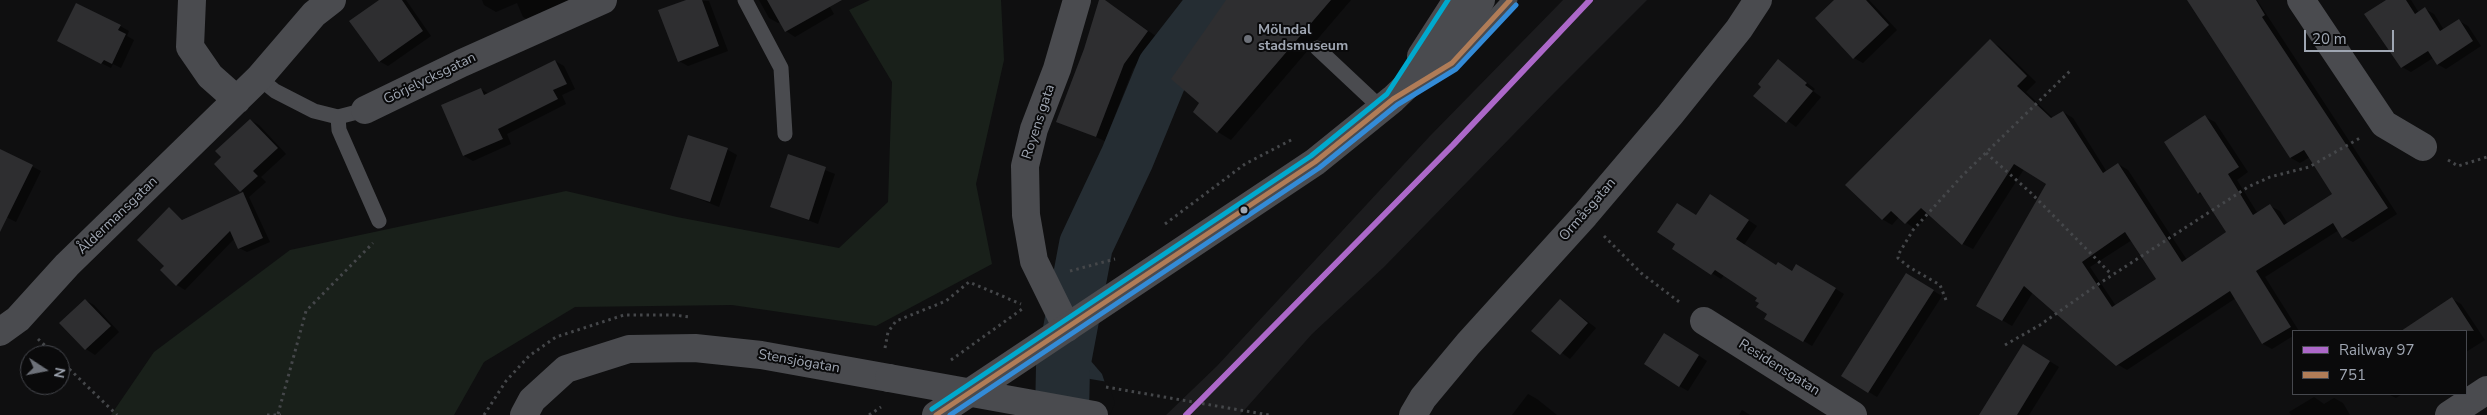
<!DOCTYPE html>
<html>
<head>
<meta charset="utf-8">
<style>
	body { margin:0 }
	#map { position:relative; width:2487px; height:415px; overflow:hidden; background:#0f0f10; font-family:"Nunito Sans",sans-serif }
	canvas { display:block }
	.legend { position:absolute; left:2292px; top:330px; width:175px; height:65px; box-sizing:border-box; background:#0a0a0b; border:1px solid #46484e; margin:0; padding:6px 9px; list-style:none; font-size:15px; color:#9fa6b2 }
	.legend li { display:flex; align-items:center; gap:10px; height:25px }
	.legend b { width:25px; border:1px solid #46484e }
	.north { position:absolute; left:20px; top:345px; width:50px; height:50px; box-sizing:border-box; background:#0a0a0b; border:1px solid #46484e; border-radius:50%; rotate:101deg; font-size:14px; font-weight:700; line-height:20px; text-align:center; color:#9fa6b2 }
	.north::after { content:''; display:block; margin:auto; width:18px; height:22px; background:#6d7179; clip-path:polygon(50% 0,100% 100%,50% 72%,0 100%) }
	.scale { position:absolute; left:2304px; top:30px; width:90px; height:22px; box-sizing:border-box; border:2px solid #9fa6b2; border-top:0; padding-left:6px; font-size:15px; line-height:18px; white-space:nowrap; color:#9fa6b2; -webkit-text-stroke:4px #0a0a0b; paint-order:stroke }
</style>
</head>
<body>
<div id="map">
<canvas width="2487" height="415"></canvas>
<ul class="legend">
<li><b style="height:6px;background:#ac68c9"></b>Railway 97</li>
<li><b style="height:6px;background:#b07c57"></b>751</li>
</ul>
<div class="north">N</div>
<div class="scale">20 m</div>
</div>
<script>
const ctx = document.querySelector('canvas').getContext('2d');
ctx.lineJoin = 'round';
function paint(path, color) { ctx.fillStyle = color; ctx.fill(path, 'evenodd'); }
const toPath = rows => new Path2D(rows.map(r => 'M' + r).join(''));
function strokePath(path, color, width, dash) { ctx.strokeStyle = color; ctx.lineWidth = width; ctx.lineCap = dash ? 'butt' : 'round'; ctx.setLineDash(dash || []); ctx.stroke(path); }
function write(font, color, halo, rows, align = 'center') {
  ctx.font = font + ' "Nunito Sans",sans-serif'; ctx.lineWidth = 4; ctx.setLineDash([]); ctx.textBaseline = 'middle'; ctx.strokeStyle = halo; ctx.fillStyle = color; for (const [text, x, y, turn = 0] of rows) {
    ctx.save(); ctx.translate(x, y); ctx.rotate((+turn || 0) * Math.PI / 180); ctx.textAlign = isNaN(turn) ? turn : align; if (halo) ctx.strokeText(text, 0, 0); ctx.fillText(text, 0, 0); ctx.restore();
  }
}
paint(toPath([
	[1563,0,1647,0,1555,92,1384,267,1312,334,1240,415,1166,415,1217,366,1430,136]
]), '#1c1c1e');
paint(toPath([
	[870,0,1001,0,1004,60,976,184,992,264,876,326,732,305,575,307,484,362,454,415,111,415,154,352,290,250,566,191,677,217,839,248,888,202,892,82,849,10]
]), '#19201a');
paint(toPath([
	[1075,356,1090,360,1102,374,1112,404,1043,415,1060,366]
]), '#252d33');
paint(toPath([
	[1055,373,1108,382,1115,403,1110,415,1040,415]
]), '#0f0f10');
paint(toPath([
	[382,0,406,0,431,36,388,66,379,61],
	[482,0,589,0,535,24,523,17,517,3,496,12,484,5],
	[689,0,709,1,728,51,688,66,679,61],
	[759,0,826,0,834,14,795,37,786,31,781,22,778,23,769,18],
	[1100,0,1109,3,1157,37,1133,69,1105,141,1058,121,1085,49],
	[1228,0,1351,0,1231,140,1218,132,1201,103],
	[1835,0,1869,0,1897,30,1863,63,1854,58],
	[2188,0,2257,0,2397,214,2353,242,2343,237,2339,230,2265,277,2299,331,2293,331,2293,336,2272,349,2263,344,2236,298,2127,370,2117,364,2033,292,2012,326,1977,305,2047,183,2024,169,1973,249,1963,244,1930,214,1915,229,1899,217,1892,225,1882,219,1990,41,2000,47,2036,82,2026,92,2053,118,2063,112,2073,118,2107,172,2118,164,2128,170,2187,260,2228,233,2205,197,2198,193,2205,117,2215,122,2248,172,2237,180,2258,214,2270,206,2280,211,2288,224,2334,195,2310,157,2300,163,2291,158],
	[2132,240,2157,280,2116,306,2090,267],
	[2388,0,2411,0,2419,13,2425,9,2434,14,2444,30,2459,21,2468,26,2481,46,2446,69,2437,64,2433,58,2411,72,2402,67],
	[120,26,129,31,127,36,134,40,121,68,113,64,111,68,67,46],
	[555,61,564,66,575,89,562,95,566,104,507,134,511,144,473,161,464,156,481,89,489,94],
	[1779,61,1815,89,1813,91,1821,97,1796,127,1755,96],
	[250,120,259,125,286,154,261,177,266,182,249,197,270,242,247,252,239,248,235,238,185,290,177,285,165,266,169,209,184,221,244,193,215,164],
	[689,137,728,150,737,155,719,207,672,188],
	[0,150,41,171,16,222,0,214],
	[789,156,835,174,818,224,771,206],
	[1720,201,1757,226,1744,245,1777,266,1793,272,1797,265,1844,294,1812,346,1766,318,1769,314,1759,297,1724,275,1721,279,1674,249,1697,217],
	[1907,275,1942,296,1877,397,1869,392],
	[2452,299,2461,304,2485,340,2466,352,2466,331,2406,331],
	[85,300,94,305,119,332,95,355,86,349,61,323],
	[1560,300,1596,328,1570,359,1533,331],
	[1674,339,1707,361,1688,391,1679,386],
	[2023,345,2059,367,2029,415,1980,415],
	[1528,394,1537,399,1557,415,1512,415],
	[2388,394,2402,394,2396,398],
	[2314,397,2324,404,2334,398,2343,403,2350,415,2291,415,2289,412],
	[1742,410,1750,415,1739,415]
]), '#0007');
strokePath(toPath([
	[1062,415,1063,367,1086,245,1127,158,1164,68,1217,0]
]), '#252d33', 54);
paint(toPath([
	[379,0,402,0,423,31,379,62,349,21],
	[686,0,702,0,719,46,678,62,658,10],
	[767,0,842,0,785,32],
	[1099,0,1105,0,1148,31,1124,64,1096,137,1056,122,1084,49],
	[1226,0,1331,0,1217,133,1193,112,1199,103,1171,79],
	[1834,0,1866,0,1889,25,1853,59,1815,18],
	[2187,0,2256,0,2265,15,2262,17,2388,208,2342,238,2333,223,2256,271,2291,327,2262,344,2230,291,2116,366,2024,286,2002,321,1976,306,2046,184,2014,164,1962,245,1921,208,1905,224,1891,211,1882,220,1845,185,1990,39,2027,76,2017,86,2051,118,2063,111,2103,173,2118,163,2182,262,2226,232,2200,192,2198,194,2164,142,2205,115,2239,167,2228,174,2253,215,2270,204,2284,225,2332,194,2304,150,2290,158],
	[2125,232,2156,279,2112,307,2082,262],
	[2386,0,2406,0,2415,14,2425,7,2440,31,2459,19,2473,41,2437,65,2428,51,2401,68,2364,14],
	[76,3,121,25,118,30,126,34,112,64,104,60,101,64,57,41],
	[1778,59,1807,83,1805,85,1813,91,1786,123,1753,96,1761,87,1758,84],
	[555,60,567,84,553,90,558,99,498,129,503,139,463,156,441,105,481,88,484,95],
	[250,119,278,148,253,171,258,176,240,192,214,164,221,157,215,151],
	[688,135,728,148,710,202,670,189],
	[0,149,33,165,0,232],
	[788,154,826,167,809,220,770,207],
	[243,192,263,238,238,249,230,231,176,286,160,270,164,266,137,240,169,207,182,220],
	[1710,194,1749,220,1736,239,1776,265,1778,262,1792,271,1796,264,1836,288,1803,342,1764,319,1767,314,1756,307,1759,303,1755,301,1757,298,1715,270,1711,275,1672,249,1675,244,1657,232,1677,203,1696,215],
	[1906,273,1934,290,1868,393,1841,376],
	[2452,297,2474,331,2401,331],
	[85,299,111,326,85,350,59,323],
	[1560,299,1588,323,1560,355,1531,331],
	[1664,333,1699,355,1679,387,1644,364],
	[2023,344,2050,361,2017,415,1979,415]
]), '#2e2e30');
strokePath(toPath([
	[1986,153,2031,193,2112,275],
	[2448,160,2458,166,2487,157],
	[1165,224,1245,164,1293,139],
	[1604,236,1641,273,1682,304],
	[1070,271,1115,259],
	[1946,300,1940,285,1909,267,1898,258,1898,255,1913,230,1962,176,2072,69],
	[38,339,55,355],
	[2005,345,2040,325,2097,285,2248,187,2270,177,2309,167,2360,138],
	[885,348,888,332,896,321,946,301,969,282,1021,304],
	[60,360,117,415],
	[951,360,1025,307],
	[278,414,306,311,373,243],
	[267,415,281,415],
	[484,415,506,381,529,356,556,337,624,315,674,315,690,317],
	[869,415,881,407]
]), '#45474a', 3, [2.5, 4]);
strokePath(toPath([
	[745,0,781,68,785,134],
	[1317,48,1382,109],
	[1432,75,1452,63,1510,0],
	[259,78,275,91,314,111,338,117,365,110],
	[338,117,339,130,379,221]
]), '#4a4b4f', 15);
strokePath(toPath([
	[192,0,190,47,210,76,237,100],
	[2301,0,2384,124,2423,147],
	[365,110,462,63,603,0],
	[1704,321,1853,415],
	[1067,328,1034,261,1026,215,1025,166,1034,129,1057,69,1077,0],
	[0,332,18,319,67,265,259,78,314,14,332,0],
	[1413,415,1423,398,1468,344,1585,215,1670,115,1739,29,1758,0],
	[2449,415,2487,390]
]), '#4a4b4f', 28);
strokePath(toPath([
	[1421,56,1457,0],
	[524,415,532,400,566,369,629,349,695,348,761,355,889,378],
	[936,415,1315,162,1393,99,1446,48,1460,33,1481,0]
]), '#4a4b4f', 28);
strokePath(toPath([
	[1106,387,1269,415]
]), '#45474a', 3, [2.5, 4]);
strokePath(toPath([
	[889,378,1094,415]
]), '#4a4b4f', 28);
strokePath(toPath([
	[936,415,1315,162,1393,99,1452,63,1510,0]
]), '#b07c57', 5);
strokePath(toPath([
	[950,415,1319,168,1397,105,1456,69,1516,5]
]), '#338bd7', 5);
strokePath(toPath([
	[932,409,1311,156,1387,94,1448,0]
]), '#00a9ce', 5);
strokePath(toPath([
	[1186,415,1453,145,1590,0]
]), '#ac68c9', 6);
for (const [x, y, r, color] of [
	[1248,39,5,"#6d7179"],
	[1244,210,4.5,"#9fa6b2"]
]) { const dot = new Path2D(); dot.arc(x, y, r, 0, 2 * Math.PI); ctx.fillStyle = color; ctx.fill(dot); strokePath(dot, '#0a0a0b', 2); }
write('bold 14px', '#9fa6b2', '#0a0a0b', [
	["Mölndal",1258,31],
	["stadsmuseum",1258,47]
], 'left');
write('14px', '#9fa6b2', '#0a0a0b', [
	["Görjelycksgatan",430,79,-26],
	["Royens gata",1039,122,-72],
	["Ormåsgatan",1588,210,-49],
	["Åldermansgatan",118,216,-44],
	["Stensjögatan",799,362,10],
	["Residensgatan",1779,368,32]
]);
</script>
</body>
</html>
